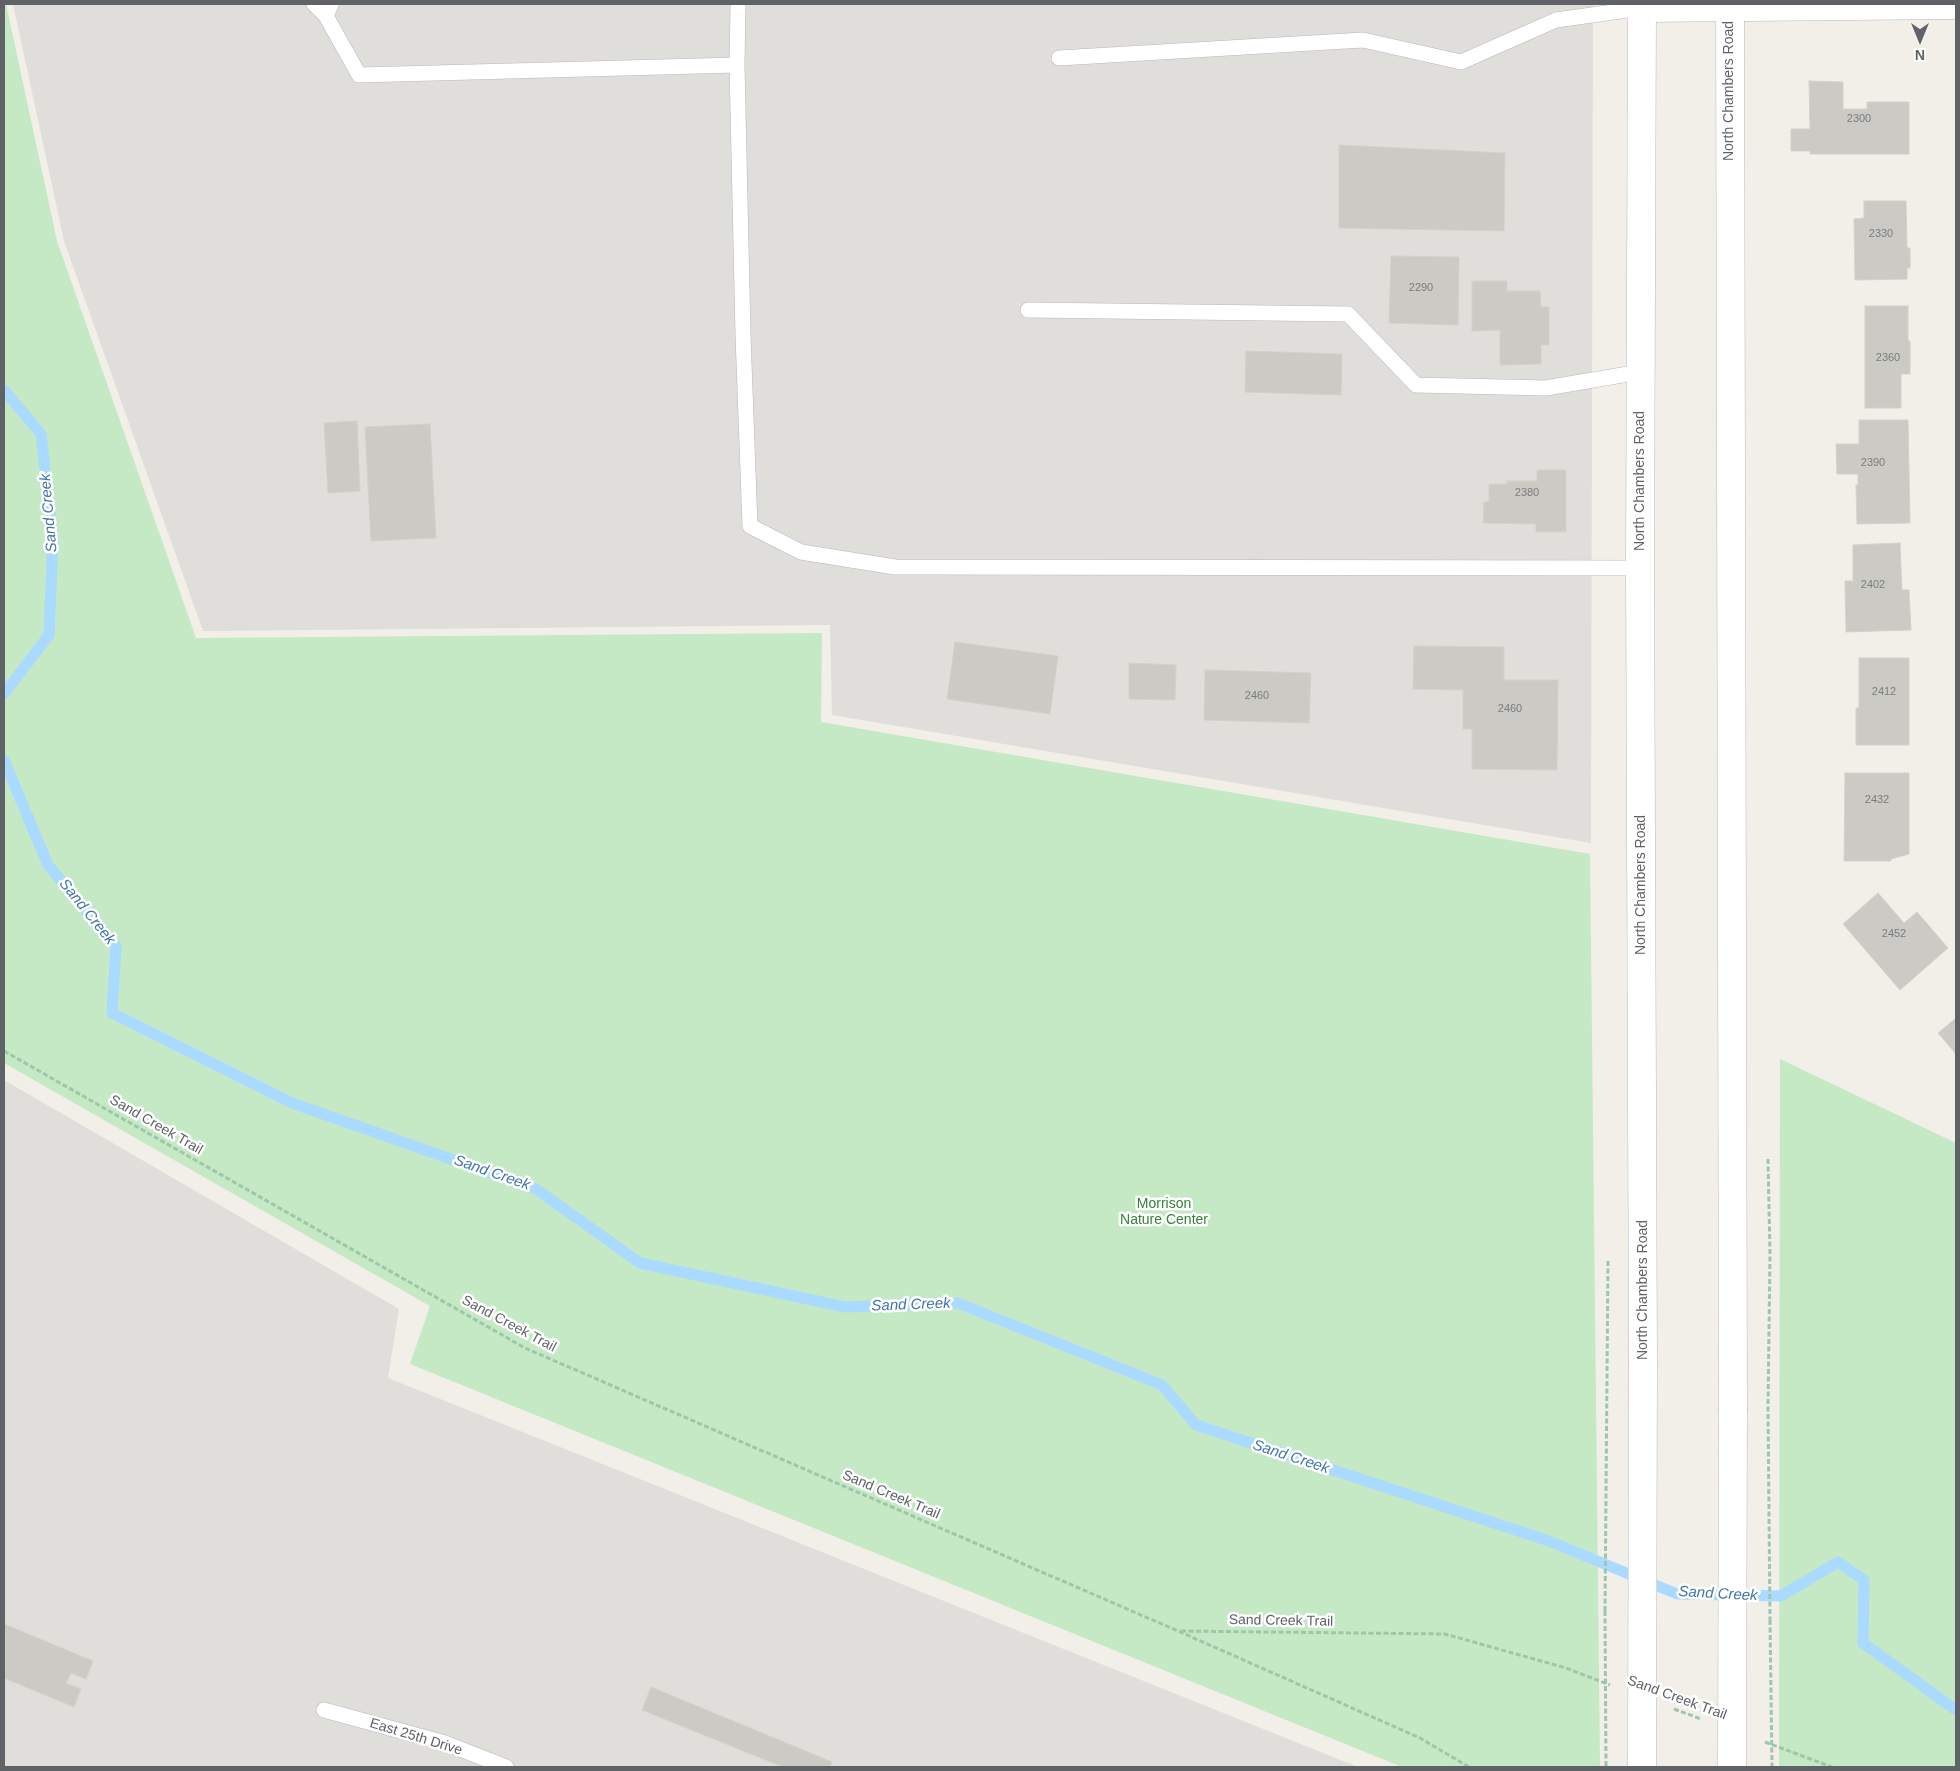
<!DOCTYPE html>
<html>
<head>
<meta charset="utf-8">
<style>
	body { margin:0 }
	#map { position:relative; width:1960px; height:1771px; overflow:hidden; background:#f1efe8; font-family:Helvetica,sans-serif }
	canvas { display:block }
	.frame { position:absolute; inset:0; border:5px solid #5f6368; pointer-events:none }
	.north { position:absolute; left:1895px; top:15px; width:50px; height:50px; -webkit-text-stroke:4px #fff; paint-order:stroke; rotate:180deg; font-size:14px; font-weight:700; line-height:20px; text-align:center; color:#5f6368 }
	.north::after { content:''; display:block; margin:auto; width:18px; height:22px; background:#5f6368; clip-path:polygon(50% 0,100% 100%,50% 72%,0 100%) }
</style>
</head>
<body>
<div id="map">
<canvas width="1960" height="1771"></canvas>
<div class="frame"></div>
<div class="north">N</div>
</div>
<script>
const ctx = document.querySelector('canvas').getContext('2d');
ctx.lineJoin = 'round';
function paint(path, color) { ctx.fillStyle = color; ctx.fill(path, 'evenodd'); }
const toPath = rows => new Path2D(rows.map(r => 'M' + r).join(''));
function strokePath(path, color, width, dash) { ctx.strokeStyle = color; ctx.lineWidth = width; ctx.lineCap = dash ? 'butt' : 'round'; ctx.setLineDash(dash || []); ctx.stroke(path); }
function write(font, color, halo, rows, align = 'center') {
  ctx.font = font + ' Helvetica,sans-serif'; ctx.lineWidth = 5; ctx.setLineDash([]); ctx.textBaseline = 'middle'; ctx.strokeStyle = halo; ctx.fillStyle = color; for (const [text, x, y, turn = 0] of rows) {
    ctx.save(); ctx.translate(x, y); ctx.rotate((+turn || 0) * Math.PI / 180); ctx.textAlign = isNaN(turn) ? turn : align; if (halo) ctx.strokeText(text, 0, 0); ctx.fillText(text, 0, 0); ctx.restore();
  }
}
paint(toPath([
	[13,4,1593,4,1591,843,832,715,830,625,203,631,64,241],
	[4,1080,399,1309,388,1378,1358,1767,4,1767]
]), '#e0deda');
paint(toPath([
	[4,4,6,4,57,241,196,638,822,633,821,722,1590,854,1600,1767,1402,1767,410,1364,430,1306,4,1063],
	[1780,1059,1956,1143,1956,1767,1779,1767]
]), '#c5e8c5');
strokePath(toPath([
	[4,390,41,434,53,540,49,635,4,694],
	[4,760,48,865,116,946,112,1013,292,1103,536,1189,640,1263,845,1307,958,1303,1162,1385,1196,1425,1549,1541,1677,1594,1781,1596,1838,1562,1864,1580,1863,1643,1956,1710]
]), '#aadaff', 11);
const building = toPath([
	[1809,81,1843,82,1843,109,1867,109,1867,102,1909,102,1909,154,1810,154,1810,151,1791,151,1791,129,1810,129,1809,81],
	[1339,145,1505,153,1504,231,1339,228,1339,145],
	[1864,201,1906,201,1907,248,1910,248,1910,268,1907,268,1907,279,1855,280,1854,219,1864,218,1864,201],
	[1391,256,1459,257,1458,325,1389,323,1391,256],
	[1472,281,1507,281,1507,291,1540,291,1541,307,1549,307,1549,345,1541,345,1541,364,1500,365,1500,330,1472,331,1472,281],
	[1865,306,1908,306,1908,341,1910,341,1910,374,1901,374,1901,408,1865,408,1865,306],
	[1246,351,1342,354,1341,395,1245,392,1246,351],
	[1859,420,1908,420,1910,523,1857,524,1856,485,1858,485,1858,474,1837,474,1836,444,1859,444,1859,420],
	[357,421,360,491,328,493,324,423,357,421],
	[430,424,436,538,371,541,365,427,430,424],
	[1537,470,1566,470,1566,532,1536,532,1536,524,1483,523,1484,502,1489,502,1489,484,1507,484,1507,481,1537,481,1537,470],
	[1900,543,1902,590,1909,590,1911,630,1846,632,1845,581,1853,581,1853,545,1900,543],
	[955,642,1058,656,1050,714,947,699,955,642],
	[1414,646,1504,647,1504,680,1558,680,1557,770,1472,769,1472,729,1463,729,1463,690,1413,689,1414,646],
	[1859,658,1909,658,1909,745,1856,745,1856,708,1859,708,1859,658],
	[1129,663,1176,665,1175,700,1129,699,1129,663],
	[1205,670,1311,673,1309,723,1204,720,1205,670],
	[1845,773,1909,773,1909,854,1891,859,1891,861,1844,861,1845,773],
	[1878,893,1904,923,1917,912,1948,948,1900,990,1843,924,1878,893],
	[1956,1018,1956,1054,1938,1033,1956,1018],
	[4,1624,93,1661,86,1679,71,1673,66,1683,81,1689,74,1707,4,1678,4,1624],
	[651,1687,832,1762,830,1767,783,1767,642,1710,651,1687]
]);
paint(building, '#cccac5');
strokePath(building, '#d6d1c6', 1);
const service = toPath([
	[314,4,326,16],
	[331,4,326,16,359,75,737,65],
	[738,4,737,65,743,335,750,526,801,552,895,567,1640,568],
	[1059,58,1363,40,1461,62,1556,20,1642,8],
	[1028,310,1348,314,1416,385,1546,388,1640,372],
	[324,1710,445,1743,506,1767]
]);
const minor = toPath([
	[1642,8,1956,5]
]);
const secondary = toPath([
	[1642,4,1640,568,1643,1361],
	[1730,4,1733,1408]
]);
strokePath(service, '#b5b8bc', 16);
strokePath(minor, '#b5b8bc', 29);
strokePath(secondary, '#b6babf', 29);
strokePath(toPath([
	[4,1051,525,1348,1178,1631,1420,1738,1469,1767],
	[1768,1159,1770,1255,1768,1407,1770,1620],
	[1605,1611,1608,1259],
	[1181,1631,1445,1634,1566,1668,1610,1685],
	[1674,1709,1701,1719],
	[1765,1742,1832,1767]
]), '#9cc7a9', 3, [5, 2.5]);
strokePath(service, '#fff', 15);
strokePath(minor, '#fff', 28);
strokePath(secondary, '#fff', 28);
const secondaryBridge = toPath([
	[1642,1767,1643,1361],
	[1732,1767,1733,1408]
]);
strokePath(secondaryBridge, '#b6babf', 29, []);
strokePath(toPath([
	[1605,1611,1606,1767],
	[1770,1620,1772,1767]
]), '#9cc7a9', 3, [5, 2.5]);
strokePath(secondaryBridge, '#fff', 28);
write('11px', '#7a7d7f', null, [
	["2300",1859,119],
	["2330",1881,234],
	["2290",1421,288],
	["2360",1888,358],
	["2390",1873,463],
	["2380",1527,493],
	["2402",1873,585],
	["2412",1884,692],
	["2460",1257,696],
	["2460",1510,709],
	["2432",1877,800],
	["2452",1894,934]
]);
write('14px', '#5f6368', '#fff', [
	["North Chambers Road",1729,91,-90],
	["North Chambers Road",1640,481,-90],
	["North Chambers Road",1641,885,-90],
	["Sand Creek Trail",156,1125,30],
	["North Chambers Road",1643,1290,-90],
	["Sand Creek Trail",509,1324,28],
	["Sand Creek Trail",891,1495,23],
	["Sand Creek Trail",1281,1621,1],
	["Sand Creek Trail",1677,1698,20],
	["East 25th Drive",416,1737,17]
]);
write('14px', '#348238', '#fff', [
	["Morrison",1164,1204],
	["Nature Center",1164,1220]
]);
write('italic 15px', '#4174aa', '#fff', [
	["Sand Creek",49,513,-95],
	["Sand Creek",87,912,51],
	["Sand Creek",492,1173,19],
	["Sand Creek",911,1305,-2],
	["Sand Creek",1291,1457,18],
	["Sand Creek",1718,1594,3]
]);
</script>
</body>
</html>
